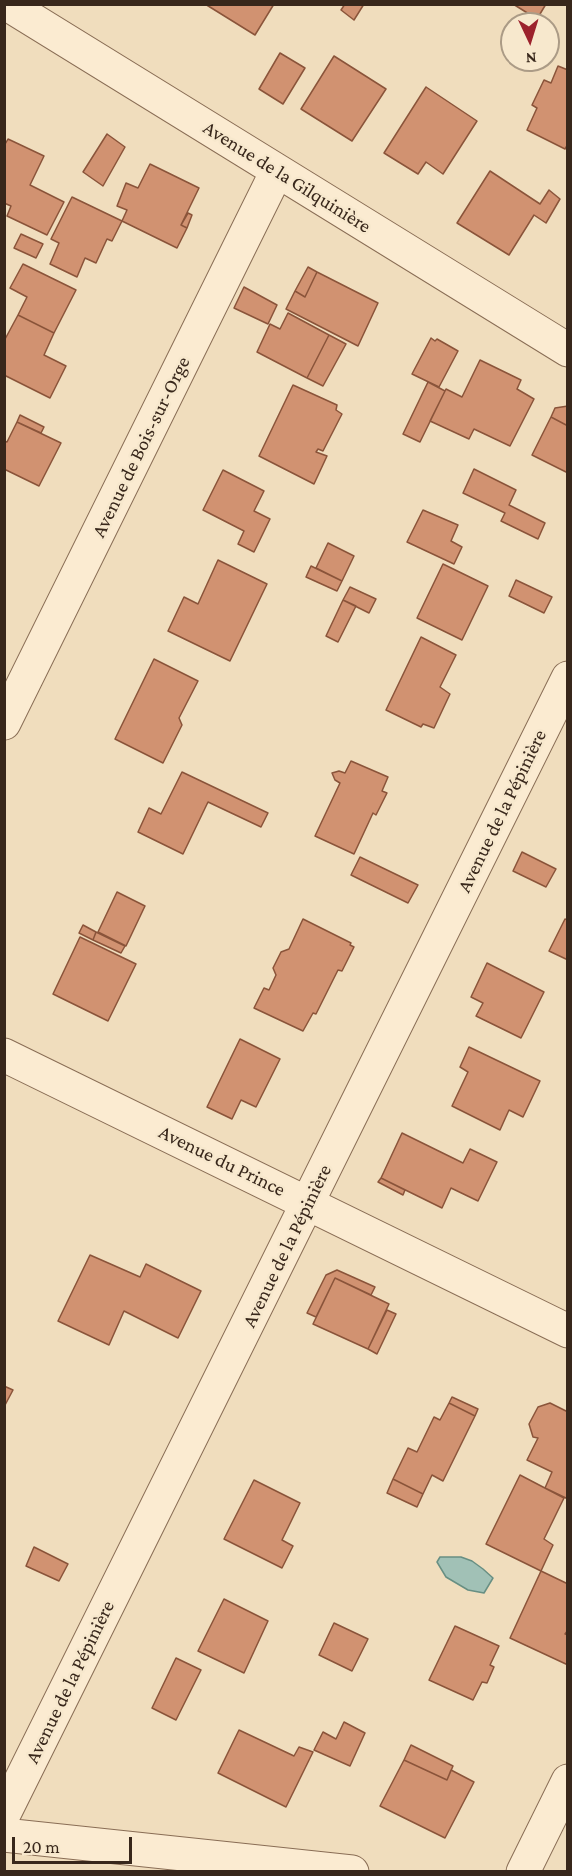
<!DOCTYPE html>
<html>
<head>
<meta charset="utf-8">
<style>
	body { margin:0 }
	#map { position:relative; width:572px; height:1876px; overflow:hidden; background:#f0ddbd; font-family:"Crimson Pro",serif }
	canvas { display:block }
	.frame { position:absolute; inset:0; border:6px solid #38271b; pointer-events:none }
	.north { position:absolute; left:500px; top:12px; width:60px; height:60px; box-sizing:border-box; background:#f7e8cd; border:2px solid #ab9b86; border-radius:50%; rotate:176deg; font-size:16px; font-weight:700; line-height:24px; text-align:center; color:#38271b }
	.north::after { content:''; display:block; margin:auto; width:21px; height:27px; background:#9c222c; clip-path:polygon(50% 0,100% 100%,50% 72%,0 100%) }
	.scale { position:absolute; left:12px; top:1837px; width:120px; height:27px; box-sizing:border-box; border:3px solid #38271b; border-top:0; padding-left:8px; font-size:18px; line-height:21px; white-space:nowrap; color:#38271b; -webkit-text-stroke:4px #f7e8cd; paint-order:stroke }
</style>
</head>
<body>
<div id="map">
<canvas width="572" height="1876"></canvas>
<div class="frame"></div>
<div class="north">N</div>
<div class="scale">20 m</div>
</div>
<script>
const ctx = document.querySelector('canvas').getContext('2d');
ctx.lineJoin = 'round';
function paint(path, color) { ctx.fillStyle = color; ctx.fill(path, 'evenodd'); }
const toPath = rows => new Path2D(rows.map(r => 'M' + r).join(''));
function strokePath(path, color, width, dash) { ctx.strokeStyle = color; ctx.lineWidth = width; ctx.lineCap = dash ? 'butt' : 'round'; ctx.setLineDash(dash || []); ctx.stroke(path); }
function write(font, color, halo, rows, align = 'center') {
  ctx.font = font + ' "Crimson Pro",serif'; ctx.lineWidth = 5; ctx.setLineDash([]); ctx.textBaseline = 'middle'; ctx.strokeStyle = halo; ctx.fillStyle = color; for (const [text, x, y, turn = 0] of rows) {
    ctx.save(); ctx.translate(x, y); ctx.rotate((+turn || 0) * Math.PI / 180); ctx.textAlign = isNaN(turn) ? turn : align; if (halo) ctx.strokeText(text, 0, 0); ctx.fillText(text, 0, 0); ctx.restore();
  }
}
const water = toPath([
	[440,1557,461,1557,472,1561,483,1569,493,1578,484,1593,468,1590,446,1577,437,1562,440,1557]
]);
paint(water, '#a1c1b6');
strokePath(water, '#688f83', 1.5);
const building = toPath([
	[205,4,274,4,255,35,205,4],
	[345,4,364,4,354,20,341,10,345,4],
	[513,4,546,4,537,19,513,4],
	[280,53,305,68,283,104,259,89,280,53],
	[334,56,386,89,352,141,301,109,334,56],
	[558,66,568,70,568,144,565,149,527,130,537,108,532,105,544,80,551,83,558,66],
	[426,87,477,121,443,174,426,162,418,174,384,153,426,87],
	[107,134,125,147,103,186,83,172,107,134],
	[8,139,44,156,30,185,64,202,47,235,7,216,11,206,4,203,4,146,8,139],
	[150,164,199,188,181,225,187,228,177,248,122,221,127,210,117,206,126,183,138,188,150,164],
	[490,171,540,204,549,190,560,199,546,223,534,215,509,255,457,223,490,171],
	[72,197,122,221,112,241,107,239,96,263,85,258,77,277,50,264,59,243,51,239,72,197],
	[188,213,192,215,187,228,181,225,188,213],
	[21,234,43,244,36,258,14,248,21,234],
	[23,264,76,290,54,333,18,315,27,297,10,288,23,264],
	[308,267,317,272,305,297,295,291,308,267],
	[317,272,378,303,358,346,286,309,295,291,305,297,317,272],
	[244,287,277,305,268,324,234,308,244,287],
	[288,313,329,335,307,378,257,352,270,324,280,329,288,313],
	[18,315,54,333,44,355,66,366,50,398,4,375,4,341,18,315],
	[329,335,346,344,323,386,307,378,329,335],
	[431,338,435,341,437,339,458,351,439,387,412,374,431,338],
	[480,360,521,380,517,389,534,399,510,446,474,429,469,439,430,421,446,389,462,397,480,360],
	[428,382,445,391,420,442,403,434,428,382],
	[293,385,337,405,336,410,342,414,323,451,318,449,316,452,327,456,314,484,259,456,293,385],
	[568,406,568,426,551,417,555,408,568,406],
	[20,415,44,427,41,433,17,422,20,415],
	[551,417,568,426,568,473,532,455,551,417],
	[17,422,61,443,39,486,4,469,4,441,7,442,17,422],
	[474,469,516,490,509,505,545,523,538,539,501,521,505,513,463,493,474,469],
	[223,470,264,491,254,511,270,519,254,552,238,544,244,531,203,510,223,470],
	[423,510,458,525,451,541,462,547,454,564,407,542,423,510],
	[328,543,354,556,342,581,316,568,328,543],
	[218,560,267,584,230,661,168,631,184,597,198,604,218,560],
	[443,564,488,586,462,640,417,618,443,564],
	[311,566,342,581,337,591,306,577,311,566],
	[516,580,552,597,544,613,509,596,516,580],
	[350,587,376,599,369,613,343,600,350,587],
	[343,600,356,606,338,642,326,636,343,600],
	[421,637,456,655,440,687,450,694,434,728,423,724,421,727,386,710,421,637],
	[154,659,198,681,179,718,182,725,163,763,115,739,154,659],
	[351,761,388,777,382,791,387,793,376,815,373,813,354,854,315,836,340,783,335,780,332,773,339,771,345,773,351,761],
	[182,772,268,813,261,827,208,802,183,854,138,832,149,808,161,814,182,772],
	[522,852,556,869,546,887,513,871,522,852],
	[360,857,418,885,408,903,351,875,360,857],
	[117,892,145,906,126,946,98,932,117,892],
	[303,919,351,943,350,945,354,947,342,971,338,970,316,1014,313,1013,303,1031,254,1008,264,988,269,990,276,975,273,968,281,952,289,949,303,919],
	[565,919,568,920,568,960,549,951,565,919],
	[83,925,96,932,93,940,79,933,83,925],
	[96,932,125,946,121,953,93,940,96,932],
	[80,937,136,964,108,1021,53,994,80,937],
	[487,963,544,992,521,1038,476,1016,483,1003,471,997,487,963],
	[240,1039,280,1059,256,1107,241,1100,232,1119,207,1107,240,1039],
	[469,1047,540,1081,523,1117,509,1110,500,1130,452,1106,468,1072,460,1067,469,1047],
	[402,1133,463,1163,470,1149,497,1162,478,1201,451,1188,442,1208,381,1178,402,1133],
	[381,1178,405,1190,403,1195,378,1182,381,1178],
	[90,1255,140,1277,146,1264,201,1291,178,1338,124,1311,109,1345,58,1321,90,1255],
	[337,1270,375,1287,371,1295,335,1278,316,1317,307,1313,326,1275,337,1270],
	[335,1278,389,1304,368,1349,313,1324,335,1278],
	[387,1310,396,1314,377,1354,368,1349,387,1310],
	[4,1386,13,1390,4,1407,4,1386],
	[452,1397,478,1409,475,1416,449,1403,452,1397],
	[449,1403,475,1416,443,1481,432,1475,423,1494,393,1479,408,1448,417,1452,434,1417,440,1420,449,1403],
	[550,1403,568,1412,568,1499,545,1488,552,1472,527,1460,538,1438,533,1437,529,1424,538,1407,550,1403],
	[520,1475,564,1498,544,1539,553,1545,541,1571,486,1544,520,1475],
	[393,1479,423,1494,417,1507,387,1493,393,1479],
	[254,1480,300,1503,282,1540,293,1546,282,1568,224,1539,254,1480],
	[34,1547,68,1564,59,1581,26,1566,34,1547],
	[541,1571,568,1584,568,1630,565,1634,568,1635,568,1665,510,1638,541,1571],
	[224,1599,268,1621,244,1673,198,1651,224,1599],
	[334,1623,368,1639,352,1671,319,1655,334,1623],
	[455,1626,499,1646,490,1665,494,1667,487,1683,482,1682,473,1700,429,1680,455,1626],
	[176,1658,201,1670,176,1720,152,1708,176,1658],
	[344,1722,365,1733,350,1766,314,1750,323,1732,336,1739,344,1722],
	[239,1730,294,1756,299,1747,313,1752,286,1807,218,1773,239,1730],
	[411,1745,453,1766,447,1780,404,1760,411,1745],
	[404,1760,447,1780,451,1770,474,1782,445,1838,380,1806,404,1760]
]);
paint(building, '#d19271');
strokePath(building, '#8a543a', 1.5);
const minor = toPath([
	[7,4,568,350],
	[4,723,277,171],
	[4,1055,568,1331],
	[4,1814,568,678],
	[4,1835,352,1872],
	[523,1872,568,1781]
]);
strokePath(minor, '#896d55', 35);
strokePath(minor, '#fbebd1', 33);
write('20px', '#38271b', '#f7e8cd', [
	["Avenue de la Gilquinière",287,177,32],
	["Avenue de Bois-sur-Orge",141,447,-64],
	["Avenue de la Pépinière",502,811,-64],
	["Avenue du Prince",222,1161,26],
	["Avenue de la Pépinière",287,1246,-64],
	["Avenue de la Pépinière",70,1682,-64]
]);
</script>
</body>
</html>
